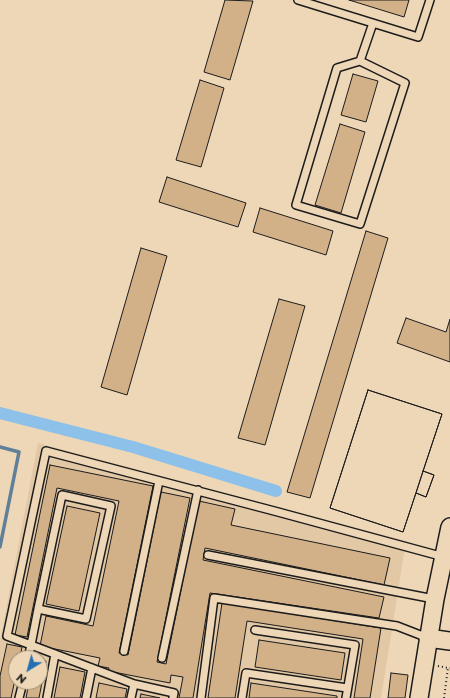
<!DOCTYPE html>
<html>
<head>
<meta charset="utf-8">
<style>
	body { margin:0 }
	#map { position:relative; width:450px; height:698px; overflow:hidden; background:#eed7b6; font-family:"Playpen Sans",sans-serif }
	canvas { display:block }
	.north { position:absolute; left:8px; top:650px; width:40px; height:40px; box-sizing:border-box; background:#eed7b6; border:1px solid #9a8c78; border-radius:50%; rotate:217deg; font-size:11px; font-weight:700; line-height:16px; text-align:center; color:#1c1c1c }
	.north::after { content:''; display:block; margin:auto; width:14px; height:18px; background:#1f6fb2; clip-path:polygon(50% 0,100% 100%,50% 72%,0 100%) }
</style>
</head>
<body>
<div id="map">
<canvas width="450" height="698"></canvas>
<div class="north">N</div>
</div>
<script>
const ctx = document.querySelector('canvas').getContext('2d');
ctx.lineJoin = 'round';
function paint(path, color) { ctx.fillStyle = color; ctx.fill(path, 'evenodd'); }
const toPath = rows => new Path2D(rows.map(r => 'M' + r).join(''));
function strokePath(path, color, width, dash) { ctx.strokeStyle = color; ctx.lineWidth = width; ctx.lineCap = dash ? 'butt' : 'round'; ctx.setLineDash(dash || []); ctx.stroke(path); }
paint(toPath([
	[38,443,406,541,381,698,0,698,0,641],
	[16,658,40,658,40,682,16,682]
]), '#e2c8a5');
strokePath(toPath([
	[0,447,19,452,0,547]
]), '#607f98', 3.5);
strokePath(toPath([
	[0,413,133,447,276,491]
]), '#8dc1ea', 12);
const building = toPath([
	[225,0,253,1,230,80,204,72,225,0],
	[349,0,409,0,404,17,349,0],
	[353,74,378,81,366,122,341,115,353,74],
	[200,80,224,88,201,167,176,160,200,80],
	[340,124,365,132,341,213,315,205,340,124],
	[167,177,246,203,238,227,159,202,167,177],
	[260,208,333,231,326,255,253,232,260,208],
	[366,231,388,238,310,498,287,492,366,231],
	[141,248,167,256,127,395,101,387,141,248],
	[279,299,305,306,265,445,238,438,279,299],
	[406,318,446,332,450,319,450,362,397,343,406,318],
	[368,390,442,414,403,532,330,508,368,390],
	[368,390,442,414,423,471,434,475,426,497,416,493,403,532,330,508,368,390],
	[50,465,153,486,119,653,128,655,161,492,190,498,157,662,166,664,199,501,235,509,231,525,390,558,384,585,205,548,203,560,384,597,379,618,210,593,193,698,179,698,183,677,171,675,170,683,108,671,109,668,98,666,100,658,40,646,46,616,93,626,119,501,57,488,27,637,15,635,50,465],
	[423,471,434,475,426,497,416,493,423,471],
	[67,506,100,513,79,611,46,604,67,506],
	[222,603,381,628,370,698,354,698,363,639,247,621,235,698,208,698,222,603],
	[259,640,345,653,341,680,255,667,259,640],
	[7,644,22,647,20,658,16,658,16,675,11,698,0,698,0,676,7,644],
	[40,660,46,661,39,698,26,698,29,682,40,682,40,660],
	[60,667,85,672,80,698,54,698,60,667],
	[391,673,408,675,405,698,388,698,391,673],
	[99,683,127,689,125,698,96,698,99,683],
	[251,683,337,696,337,698,249,698,251,683],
	[141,694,160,698,140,698,141,694]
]);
paint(building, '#d2b189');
strokePath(building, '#1c1c1c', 1);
const service = toPath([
	[298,0,418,37,430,0],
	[360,61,337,68,296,205,360,224,405,83,360,61,373,23],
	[208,555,434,599],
	[38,609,86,619,111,506,62,495,38,609,31,645,134,684,174,693,173,698],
	[255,630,355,645,346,698],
	[124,651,159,481],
	[28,658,31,645,7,636,46,451,278,512,444,557],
	[162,658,198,490],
	[19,698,23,682],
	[47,698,55,654],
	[86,698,92,668],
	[131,698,134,684],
	[201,698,214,598,397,626,428,638],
	[242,698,246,673,347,688]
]);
const tertiary = toPath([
	[428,638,450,641],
	[419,698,435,599,450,527]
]);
strokePath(service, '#1c1c1c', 10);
strokePath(tertiary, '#1c1c1c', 20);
strokePath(toPath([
	[438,666,448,668],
	[444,698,448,668,450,668]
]), '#1c1c1c', 2, [1, 3]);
strokePath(service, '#eed7b6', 7);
strokePath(tertiary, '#eed7b6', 17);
</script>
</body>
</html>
